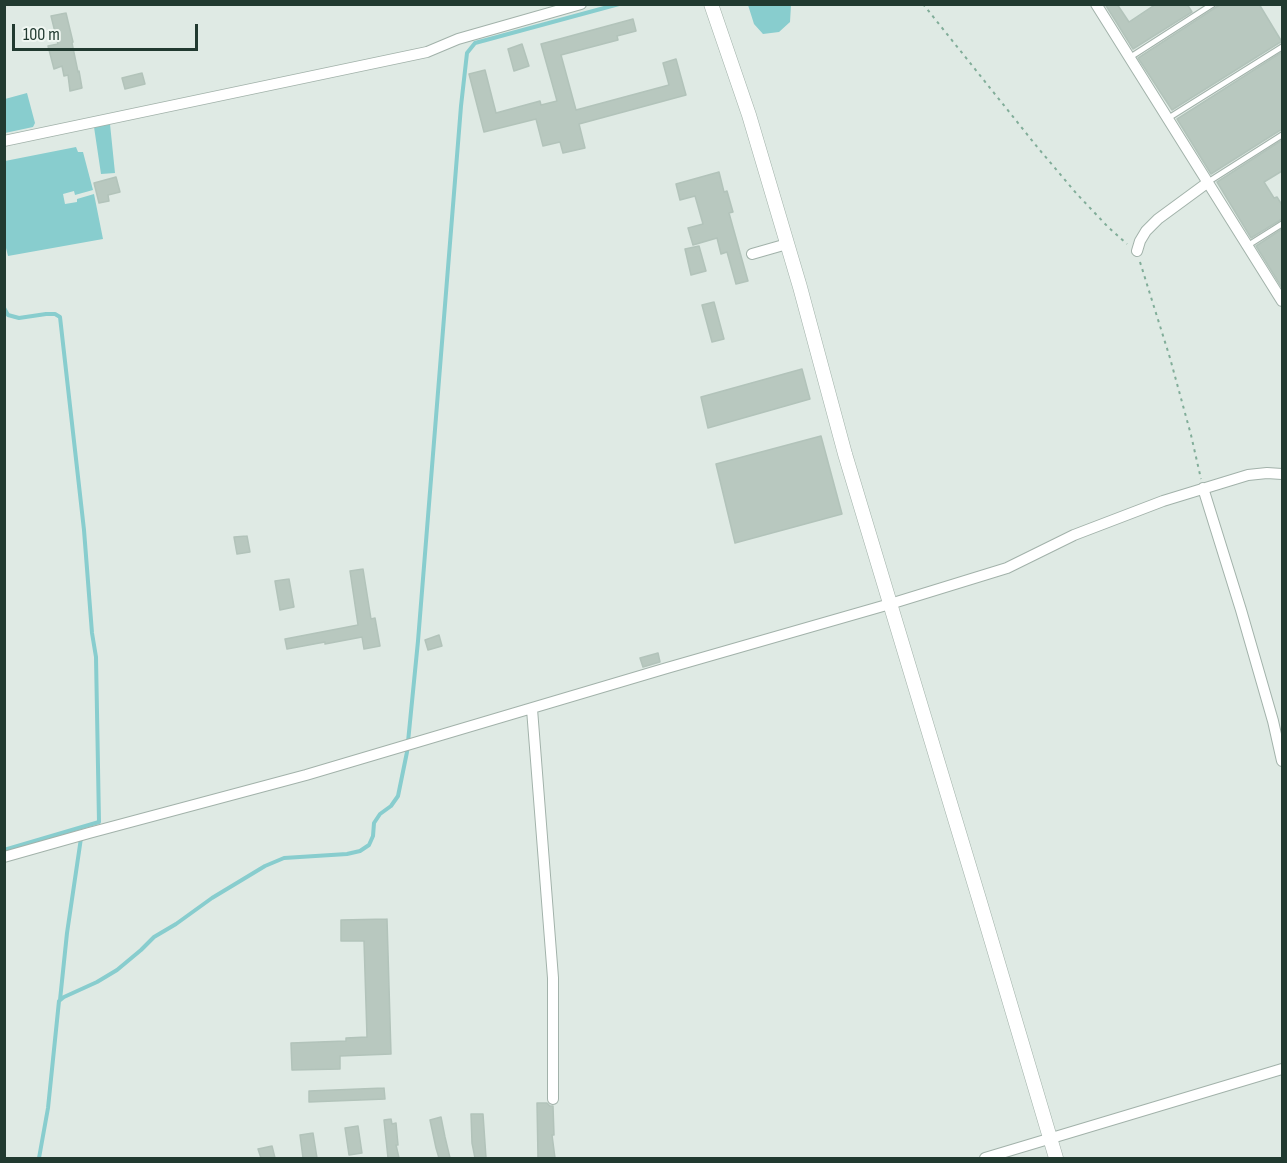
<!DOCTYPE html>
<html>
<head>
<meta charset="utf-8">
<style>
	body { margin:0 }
	#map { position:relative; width:1287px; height:1163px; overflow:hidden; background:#dfeae4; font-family:"Sofia Sans Condensed",sans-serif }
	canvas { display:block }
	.frame { position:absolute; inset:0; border:6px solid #213a30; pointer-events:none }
	.scale { position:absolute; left:12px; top:24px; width:186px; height:27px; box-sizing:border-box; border:3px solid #213a30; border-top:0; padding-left:8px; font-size:18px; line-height:21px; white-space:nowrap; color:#213a30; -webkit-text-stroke:4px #f0f7f2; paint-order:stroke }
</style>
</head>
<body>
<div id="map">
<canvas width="1287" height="1163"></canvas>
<div class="frame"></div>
<div class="scale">100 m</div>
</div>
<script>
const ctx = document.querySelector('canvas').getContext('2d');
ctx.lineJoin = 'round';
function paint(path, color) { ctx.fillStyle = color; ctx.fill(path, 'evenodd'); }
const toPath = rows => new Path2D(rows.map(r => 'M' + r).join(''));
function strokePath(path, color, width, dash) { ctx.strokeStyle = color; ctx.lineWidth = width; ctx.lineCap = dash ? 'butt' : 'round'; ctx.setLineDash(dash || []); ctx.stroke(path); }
paint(toPath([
	[748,5,791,5,790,22,779,32,763,34,754,24],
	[27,93,35,123,33,127,5,133,5,99],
	[110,124,115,173,101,174,94,127],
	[76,147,78,152,83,152,93,190,75,195,74,191,63,194,65,204,77,202,77,199,94,194,103,239,8,256,4,240,5,161]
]), '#88cdce');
strokePath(toPath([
	[4,308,8,315,19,318,46,314,55,314,60,317,84,530,92,633,96,657,99,822,4,850],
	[60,1000,67,933,81,838],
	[39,1158,48,1108,59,1001,64,997,97,982,117,970,141,950,154,937,176,924,212,898,265,866,284,858,347,854,360,851,369,845,373,836,374,823,380,814,391,806,398,796,407,752,418,641,461,106,467,53,475,43,619,4]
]), '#88cdce', 4);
const building = toPath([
	[1105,4,1117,4,1129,22,1156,4,1187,4,1192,12,1133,49,1105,4],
	[1221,4,1259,4,1282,42,1279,43,1172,110,1138,58,1221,4],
	[66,13,73,42,72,43,78,72,79,71,82,88,70,91,68,75,64,76,62,66,54,69,48,46,58,44,51,16,66,13],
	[633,19,636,31,617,36,618,40,561,55,576,110,669,85,663,63,676,59,686,95,579,124,585,148,563,153,560,142,543,146,536,119,484,132,469,74,485,70,496,113,540,101,541,105,557,101,541,44,633,19],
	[522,44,529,66,514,71,508,49,522,44],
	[1282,52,1282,130,1279,131,1211,174,1177,119,1282,52],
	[142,73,145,84,125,89,122,78,142,73],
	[1282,140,1282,171,1264,182,1274,198,1277,197,1282,205,1282,219,1251,238,1217,182,1282,140],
	[719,172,724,192,727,191,733,212,729,213,748,281,736,284,727,252,721,254,717,238,693,245,688,228,703,224,695,196,680,200,676,184,719,172],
	[116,177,120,192,108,195,109,201,99,203,94,183,116,177],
	[1282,229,1282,288,1256,246,1282,229],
	[699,246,706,271,691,275,685,249,699,246],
	[714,302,724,339,712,342,702,305,714,302],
	[802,369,810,399,708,428,701,397,802,369],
	[821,436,842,514,735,543,716,464,821,436],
	[247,536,250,552,237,554,234,537,247,536],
	[363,569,371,619,375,618,380,646,364,649,362,637,325,644,325,642,287,649,285,639,358,625,350,571,363,569],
	[289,579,294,607,280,610,275,581,289,579],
	[439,635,442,646,428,650,425,640,439,635],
	[658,653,660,662,643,667,640,658,658,653],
	[387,919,391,1054,340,1056,340,1069,292,1070,291,1043,346,1041,346,1038,367,1037,364,941,341,941,341,920,387,919],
	[384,1088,385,1099,309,1102,309,1091,384,1088],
	[537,1103,547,1103,550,1106,553,1106,554,1135,552,1135,555,1158,538,1158,537,1103],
	[471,1114,483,1114,486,1158,475,1158,472,1143,471,1114],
	[441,1117,445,1137,450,1158,439,1158,436,1148,430,1120,441,1117],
	[391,1119,392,1124,396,1123,398,1145,396,1145,399,1158,388,1158,384,1120,391,1119],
	[358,1126,362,1153,349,1155,345,1128,358,1126],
	[313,1133,317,1158,303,1158,300,1135,313,1133],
	[272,1146,275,1158,261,1158,258,1149,272,1146]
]);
paint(building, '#b8c8bf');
strokePath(building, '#b2c3ba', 1.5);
const service = toPath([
	[1129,58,1213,4],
	[1167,119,1282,47],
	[1208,182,1282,135],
	[1247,246,1282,224]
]);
const minor = toPath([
	[1096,4,1282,301],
	[4,141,427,52,458,39,581,4],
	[1137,251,1140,241,1146,231,1158,219,1207,183],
	[752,254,787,244],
	[1203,488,1241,610,1273,721,1282,761],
	[532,709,553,978,553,1099],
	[4,857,89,833,306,775,667,668,890,604,1007,568,1074,535,1163,501,1248,475,1267,473,1282,474],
	[985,1158,1282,1069]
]);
const tertiary = toPath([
	[711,4,749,115,800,287,845,454,980,902,1056,1158]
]);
strokePath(service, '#a2b2aa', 7);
strokePath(minor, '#a2b2aa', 12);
strokePath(tertiary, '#a2b2aa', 15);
strokePath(toPath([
	[923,4,1038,148,1076,193,1108,227,1127,244],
	[1140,262,1170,358,1191,435,1201,479]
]), '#81ad99', 2, [3, 4.5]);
strokePath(service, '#fff', 5);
strokePath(minor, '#fff', 10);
strokePath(tertiary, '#fff', 14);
</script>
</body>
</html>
